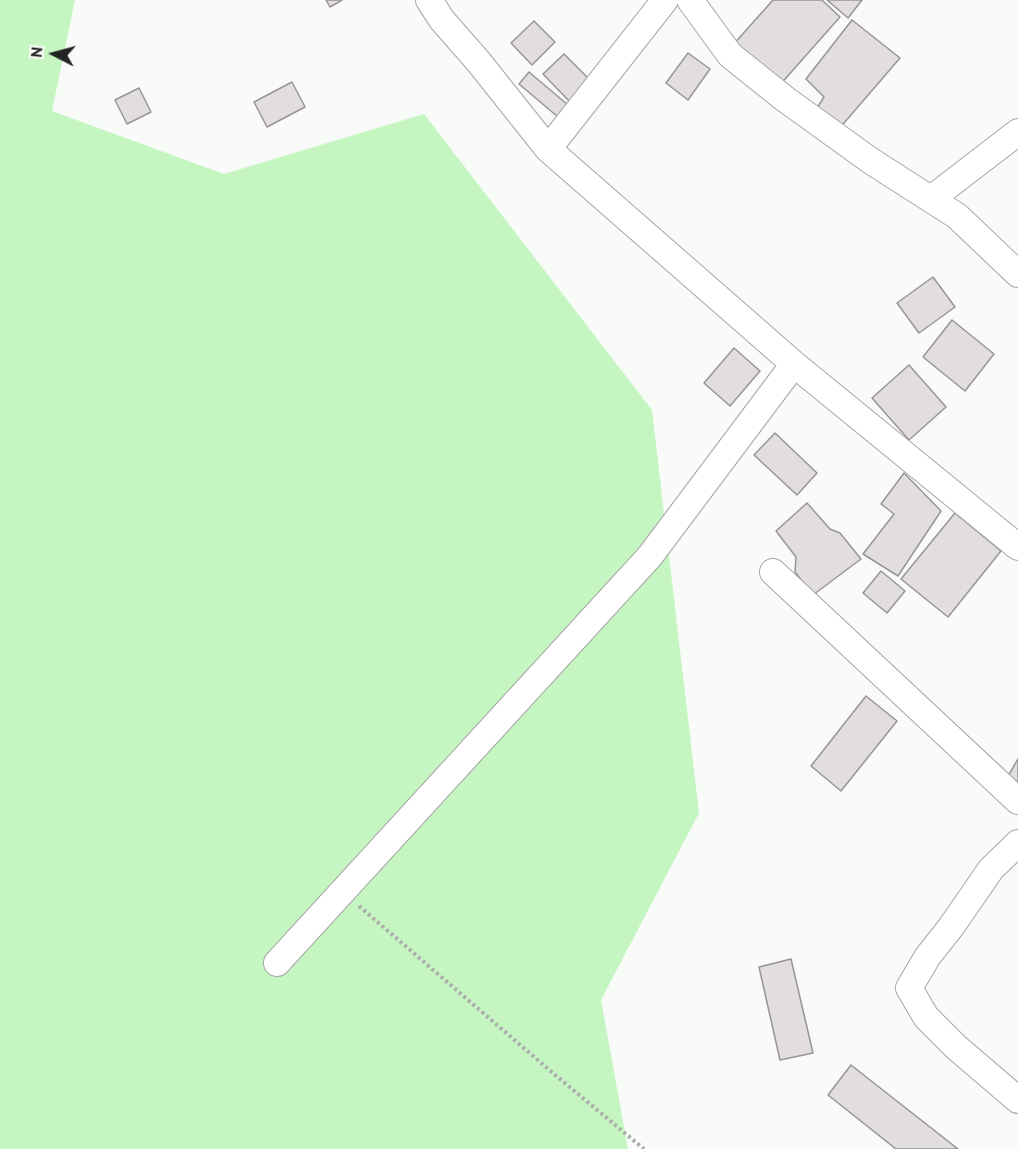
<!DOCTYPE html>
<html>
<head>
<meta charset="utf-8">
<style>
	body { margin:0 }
	#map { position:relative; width:1018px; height:1149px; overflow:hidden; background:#f8fbf8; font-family:"PT Sans",sans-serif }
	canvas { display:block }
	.north { position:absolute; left:24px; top:24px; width:60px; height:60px; -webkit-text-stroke:4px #fff; paint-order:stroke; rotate:276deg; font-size:16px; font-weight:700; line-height:24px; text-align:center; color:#222322 }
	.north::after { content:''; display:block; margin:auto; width:21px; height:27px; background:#222322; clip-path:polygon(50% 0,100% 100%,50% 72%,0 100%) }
</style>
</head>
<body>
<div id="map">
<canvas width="1018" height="1149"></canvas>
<div class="north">N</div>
</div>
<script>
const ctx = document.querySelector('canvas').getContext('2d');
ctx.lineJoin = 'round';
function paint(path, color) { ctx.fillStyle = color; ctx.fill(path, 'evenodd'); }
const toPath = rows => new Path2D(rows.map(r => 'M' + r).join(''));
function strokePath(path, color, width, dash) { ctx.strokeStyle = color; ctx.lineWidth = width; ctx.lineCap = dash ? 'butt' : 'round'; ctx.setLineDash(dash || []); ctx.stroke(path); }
paint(toPath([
	[0,0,75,0,52,111,224,174,424,114,652,410,699,813,601,1000,628,1149,0,1149]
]), '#c5f6c2');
const building = toPath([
	[326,0,342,0,330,7,326,0],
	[773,0,822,0,840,17,778,87,732,46,773,0],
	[827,0,862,0,848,18,827,0],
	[852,20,900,58,838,130,815,111,824,97,806,79,852,20],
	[534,21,555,42,532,65,511,43,534,21],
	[688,53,710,69,688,100,666,83,688,53],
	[564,54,592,82,571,103,543,74,564,54],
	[529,72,568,105,558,117,519,84,529,72],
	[292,82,305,107,267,127,254,102,292,82],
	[139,88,151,112,127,124,115,100,139,88],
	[933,277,955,307,919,333,897,303,933,277],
	[952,320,994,354,965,391,923,357,952,320],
	[734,348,760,371,730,406,704,383,734,348],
	[909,365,946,407,909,440,872,398,909,365],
	[775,433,817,473,797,495,754,455,775,433],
	[904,473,941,511,898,576,863,554,894,514,881,504,904,473],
	[807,503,830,529,840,533,861,559,813,595,795,572,796,557,776,531,807,503],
	[955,513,1001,551,948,617,901,579,955,513],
	[881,571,905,591,887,613,863,593,881,571],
	[866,696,897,721,841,791,811,766,866,696],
	[1018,759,1018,784,1007,778,1018,759],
	[791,959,813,1053,780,1060,759,967,791,959],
	[851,1065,958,1149,896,1149,828,1095,851,1065]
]);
paint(building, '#e2dedd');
strokePath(building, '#999595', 1.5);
const minor = toPath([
	[429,0,442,20,478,61,548,149,794,364,1018,547],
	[690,0,730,55,785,99,871,161,957,216,1018,274],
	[548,149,665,0],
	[931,199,1018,132],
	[773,572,1018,801],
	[1018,843,991,869,951,927,928,956,909,988,926,1017,956,1047,1018,1100],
	[277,963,650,556,794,364]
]);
strokePath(minor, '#a5a7a5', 28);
strokePath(toPath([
	[359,906,554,1074,644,1149]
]), '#acaeac', 4, [3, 3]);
strokePath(minor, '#fff', 26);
</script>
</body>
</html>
